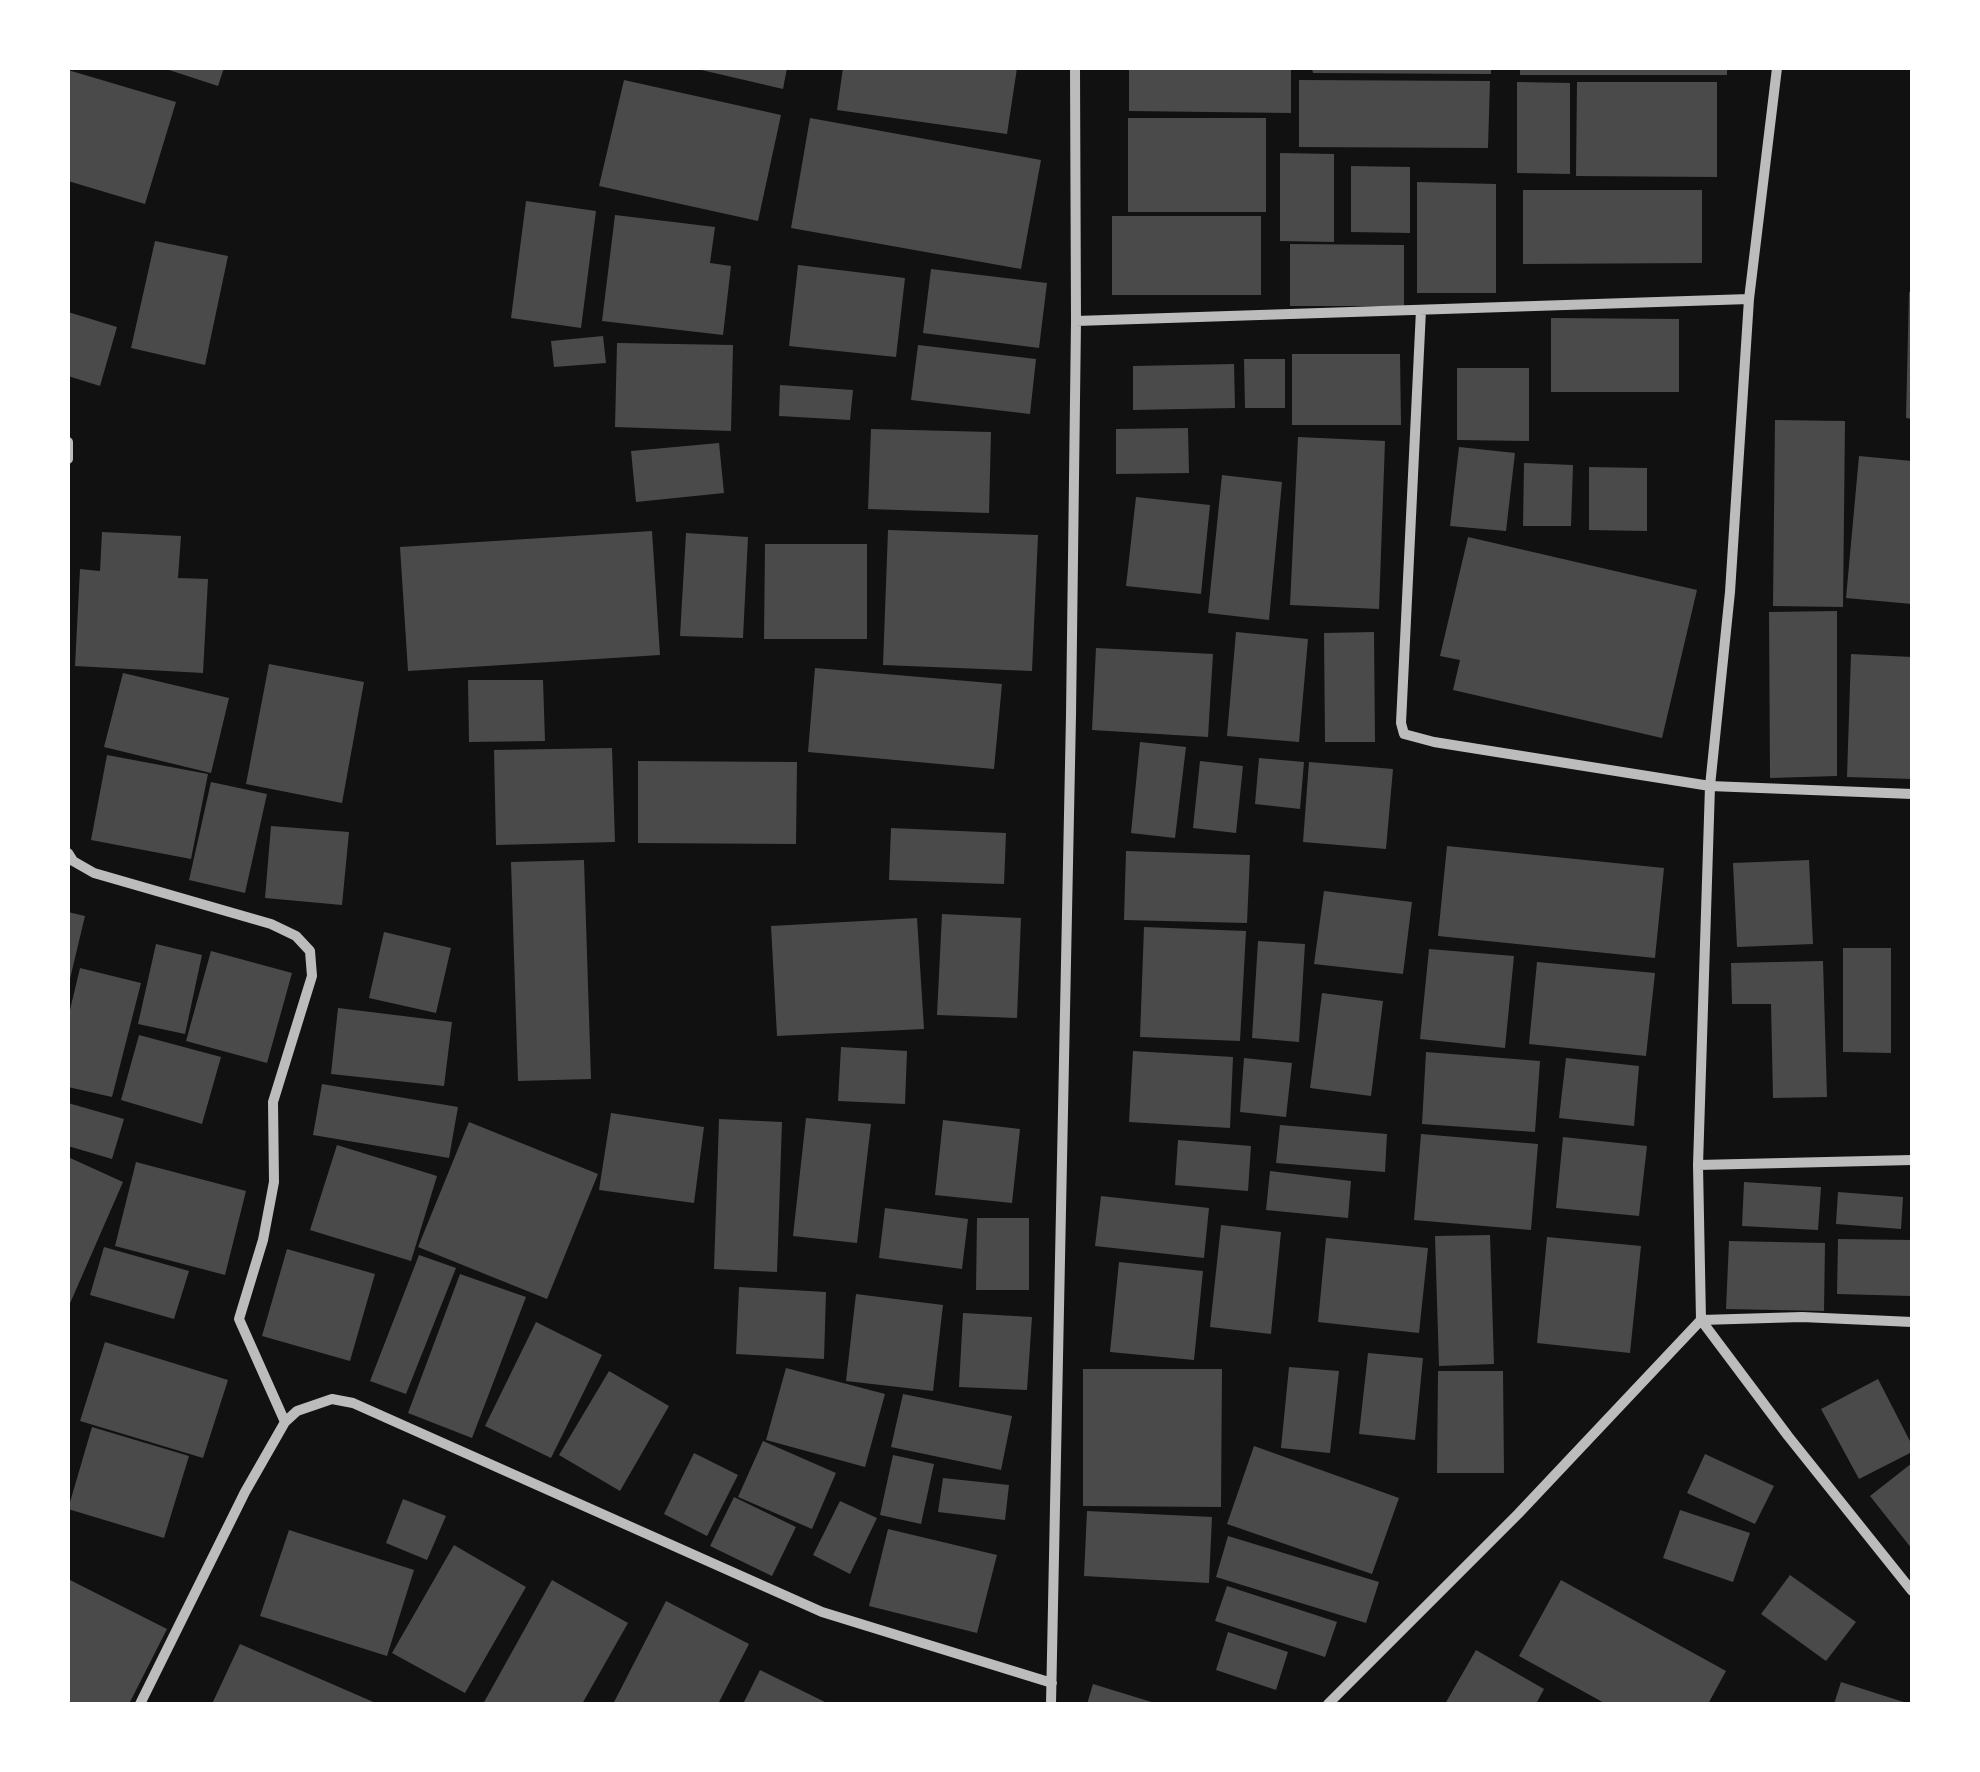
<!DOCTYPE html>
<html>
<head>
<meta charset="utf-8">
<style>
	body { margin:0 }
	#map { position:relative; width:1980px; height:1772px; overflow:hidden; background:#111; font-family:Helvetica,sans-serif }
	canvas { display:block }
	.frame { position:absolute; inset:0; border:70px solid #fff; pointer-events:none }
</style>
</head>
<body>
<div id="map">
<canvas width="1980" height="1772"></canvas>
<div class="frame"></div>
</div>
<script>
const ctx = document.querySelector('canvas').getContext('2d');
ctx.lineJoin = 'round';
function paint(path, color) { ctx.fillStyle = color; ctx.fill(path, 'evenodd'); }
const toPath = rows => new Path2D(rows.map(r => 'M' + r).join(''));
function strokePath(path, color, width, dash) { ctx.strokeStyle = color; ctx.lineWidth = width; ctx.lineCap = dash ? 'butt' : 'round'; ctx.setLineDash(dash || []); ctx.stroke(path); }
paint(toPath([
	[163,68,224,68,218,86],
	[693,68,787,68,783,89],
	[843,68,1017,68,1007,134,837,110],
	[1129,68,1291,68,1291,113,1129,111],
	[1312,68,1491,68,1491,74,1313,73],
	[1520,68,1727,68,1727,75,1520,75],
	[68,70,176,102,145,204,68,181],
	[624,80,781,115,758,221,599,186],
	[1299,80,1490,81,1488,148,1299,147],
	[1517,82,1570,83,1570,174,1517,173],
	[1577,82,1717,82,1717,177,1576,176],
	[810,118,1041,160,1021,269,791,228],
	[1128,118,1266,118,1266,212,1128,212],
	[1280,153,1334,154,1334,242,1280,241],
	[1351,166,1410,167,1410,233,1351,232],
	[1417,182,1496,184,1496,293,1417,293],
	[1523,190,1702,190,1702,263,1523,264],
	[526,201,596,211,581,328,511,318],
	[615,215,715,227,710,263,731,266,723,335,602,321],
	[1112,216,1261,216,1261,295,1112,295],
	[155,241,228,256,205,365,131,348],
	[1290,244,1404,245,1404,306,1290,306],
	[798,265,905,278,896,357,789,346],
	[931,269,1047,283,1039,348,923,333],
	[1909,292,1912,292,1912,419,1906,418],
	[68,312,117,327,100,386,68,376],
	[1551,318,1679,319,1679,392,1551,392],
	[603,336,606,363,554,367,551,341],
	[617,343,733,345,731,431,615,427],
	[918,345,1036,359,1030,414,911,400],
	[1292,354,1400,354,1401,425,1292,425],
	[1244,359,1285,359,1285,408,1245,408],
	[1234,364,1235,408,1133,410,1133,366],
	[1457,368,1529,368,1529,441,1457,440],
	[780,385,853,390,850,420,779,416],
	[1775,420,1845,421,1843,607,1773,606],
	[1188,428,1189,473,1116,474,1116,429],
	[871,429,991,432,989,513,868,509],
	[1298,437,1385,441,1379,609,1290,605],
	[719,443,724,493,636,502,631,451],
	[1459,447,1515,453,1506,531,1450,526],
	[1859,456,1912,461,1912,604,1846,598],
	[1524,463,1573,465,1571,526,1523,526],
	[1589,467,1647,468,1647,531,1589,530],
	[1222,475,1282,482,1269,620,1208,613],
	[1136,497,1210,505,1201,594,1126,586],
	[888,530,1038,535,1032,671,883,665],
	[652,531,660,655,408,671,400,547],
	[102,532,181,536,178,578,208,579,203,673,75,666,80,569,100,571],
	[686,533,748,537,743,638,680,636],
	[1468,537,1697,590,1662,738,1453,690,1460,660,1440,656],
	[765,544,867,544,867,639,764,639],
	[1837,611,1837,776,1770,778,1769,612],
	[1236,632,1308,639,1299,742,1227,736],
	[1374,632,1375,742,1325,742,1324,633],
	[1096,648,1213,654,1208,737,1092,730],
	[1851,654,1912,657,1912,779,1847,777],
	[269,664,364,682,342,803,246,784],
	[815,668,1002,684,994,769,808,752],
	[123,673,229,698,211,773,104,747],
	[468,680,543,680,545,741,469,742],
	[1140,742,1186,747,1175,838,1131,833],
	[612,748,615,842,496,845,494,750],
	[107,755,208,774,191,859,91,840],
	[1259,758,1304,762,1300,809,1255,804],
	[638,761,797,762,796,844,638,843],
	[1200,761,1243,766,1236,833,1193,828],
	[1309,762,1393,769,1386,849,1303,842],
	[211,782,267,794,245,893,189,880],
	[271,826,349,832,342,905,265,898],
	[891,828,1006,833,1004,884,889,880],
	[1447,846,1664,868,1655,958,1438,936],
	[1126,851,1250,855,1247,923,1124,920],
	[584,860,591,1079,518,1081,511,862],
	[1809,860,1813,944,1737,947,1733,863],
	[1324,891,1412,902,1403,974,1314,964],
	[68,912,85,916,69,983,68,983],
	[942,914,1021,918,1017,1018,937,1015],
	[917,918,924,1029,777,1036,771,926],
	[1144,927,1246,931,1240,1041,1140,1037],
	[384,932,451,948,436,1013,369,998],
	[1258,941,1305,944,1299,1042,1252,1038],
	[156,944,202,955,185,1034,138,1024],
	[1843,948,1891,948,1891,1053,1843,1052],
	[1429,949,1514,956,1505,1048,1420,1039],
	[211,951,292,973,267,1063,186,1041],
	[1823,961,1827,1097,1773,1098,1771,1004,1732,1004,1731,963],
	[1537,962,1655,973,1646,1056,1529,1044],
	[80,968,141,983,112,1097,68,1087,68,1018],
	[1322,993,1383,1001,1371,1096,1310,1088],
	[338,1008,452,1022,444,1086,331,1074],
	[139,1035,221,1057,202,1124,121,1100],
	[841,1047,907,1051,905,1104,838,1101],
	[1133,1051,1233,1057,1230,1128,1129,1122],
	[1426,1052,1540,1061,1535,1132,1422,1124],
	[1244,1058,1292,1063,1286,1117,1240,1112],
	[1566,1058,1639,1066,1634,1126,1559,1118],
	[322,1084,458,1107,449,1158,313,1135],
	[68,1103,124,1119,112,1159,68,1146],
	[611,1113,704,1127,694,1203,599,1190],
	[806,1118,871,1124,857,1243,793,1236],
	[719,1119,782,1122,777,1272,714,1269],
	[943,1120,1020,1129,1012,1203,935,1195],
	[469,1122,598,1174,547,1299,418,1247],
	[1280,1125,1387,1134,1385,1172,1276,1163],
	[1421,1134,1538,1144,1531,1230,1414,1220],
	[1563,1137,1647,1146,1639,1216,1556,1208],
	[1178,1140,1251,1146,1248,1191,1175,1185],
	[337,1145,437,1176,411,1261,310,1230],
	[68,1157,123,1182,68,1308],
	[136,1162,246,1191,225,1275,115,1246],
	[1270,1171,1351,1181,1348,1218,1266,1210],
	[1744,1182,1821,1187,1818,1230,1742,1226],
	[1838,1192,1903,1197,1901,1229,1836,1224],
	[1101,1196,1209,1208,1204,1258,1095,1246],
	[885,1208,968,1219,962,1269,879,1258],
	[977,1218,1029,1218,1029,1290,976,1290],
	[1221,1225,1281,1232,1271,1334,1210,1327],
	[1490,1235,1494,1364,1439,1366,1435,1236],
	[1547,1237,1641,1246,1630,1353,1537,1343],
	[1326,1238,1428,1248,1419,1333,1318,1322],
	[1838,1239,1912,1240,1912,1296,1837,1294],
	[1729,1241,1825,1243,1824,1311,1726,1309],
	[104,1247,189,1271,174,1319,90,1295],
	[287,1249,375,1274,350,1361,262,1336],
	[419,1255,456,1268,406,1394,370,1381],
	[1119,1262,1203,1271,1194,1360,1110,1352],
	[460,1274,526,1297,472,1438,408,1413],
	[739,1287,826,1292,824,1359,736,1354],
	[856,1294,943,1305,933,1391,846,1381],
	[963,1313,1032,1317,1027,1390,959,1387],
	[536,1322,602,1355,551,1458,485,1426],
	[105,1342,228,1380,203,1458,80,1421],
	[1368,1353,1423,1358,1415,1440,1359,1434],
	[1289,1367,1339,1371,1330,1453,1281,1448],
	[786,1368,885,1394,865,1467,766,1440],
	[1083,1369,1222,1369,1221,1507,1083,1506],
	[609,1371,669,1406,620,1491,559,1455],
	[1438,1371,1503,1371,1504,1473,1437,1473],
	[1878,1379,1912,1445,1912,1452,1859,1479,1821,1409],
	[903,1394,1012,1416,1001,1470,891,1447],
	[92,1427,189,1456,164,1538,68,1509],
	[763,1441,836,1473,812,1529,738,1497],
	[1254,1446,1399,1498,1372,1574,1227,1524],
	[694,1453,738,1475,707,1536,664,1514],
	[1705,1454,1774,1486,1755,1524,1687,1493],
	[893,1455,934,1464,921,1524,880,1515],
	[1912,1463,1912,1549,1870,1496],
	[943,1478,1009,1485,1005,1520,938,1512],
	[734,1497,796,1527,772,1576,710,1546],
	[403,1499,446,1516,427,1560,386,1543],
	[840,1501,877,1518,850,1574,813,1555],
	[1680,1510,1750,1533,1733,1582,1663,1558],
	[1087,1511,1212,1517,1209,1583,1084,1576],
	[888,1529,997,1555,977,1633,869,1606],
	[289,1530,414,1570,387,1656,260,1616],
	[1228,1536,1379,1582,1366,1623,1216,1577],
	[454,1545,526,1587,465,1693,392,1653],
	[1790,1575,1856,1622,1826,1661,1761,1614],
	[68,1579,167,1629,129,1704,68,1704],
	[552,1580,628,1623,582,1704,483,1704],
	[1561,1580,1726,1671,1708,1704,1606,1704,1519,1656],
	[1227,1586,1337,1622,1325,1657,1215,1621],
	[666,1601,749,1644,718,1704,613,1704],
	[1228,1632,1288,1652,1276,1690,1216,1670],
	[240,1644,378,1704,212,1704],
	[1476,1650,1544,1689,1536,1704,1445,1704],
	[760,1670,829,1704,743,1704],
	[1841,1682,1910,1704,1834,1704],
	[1093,1684,1158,1704,1087,1704]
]), '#4a4a4a');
strokePath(toPath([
	[1421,310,1401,723,1404,734,1434,742,1710,786,1912,794],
	[1076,321,1749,299],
	[68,442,68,459],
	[68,853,73,861,94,873,271,924,296,936,310,951,312,976,273,1102,274,1182,263,1240,239,1319,285,1422],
	[1698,1165,1912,1160],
	[1701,1320,1788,1436,1912,1591],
	[1701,1320,1802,1317,1912,1322],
	[140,1704,245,1492,285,1422,297,1411,332,1399,353,1403,822,1612,1052,1683],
	[1051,1704,1071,715,1076,321,1075,68],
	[1328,1704,1518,1514,1701,1320,1698,1165,1710,786,1730,592,1749,299,1777,68]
]), '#bcbcbc', 10);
</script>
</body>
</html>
